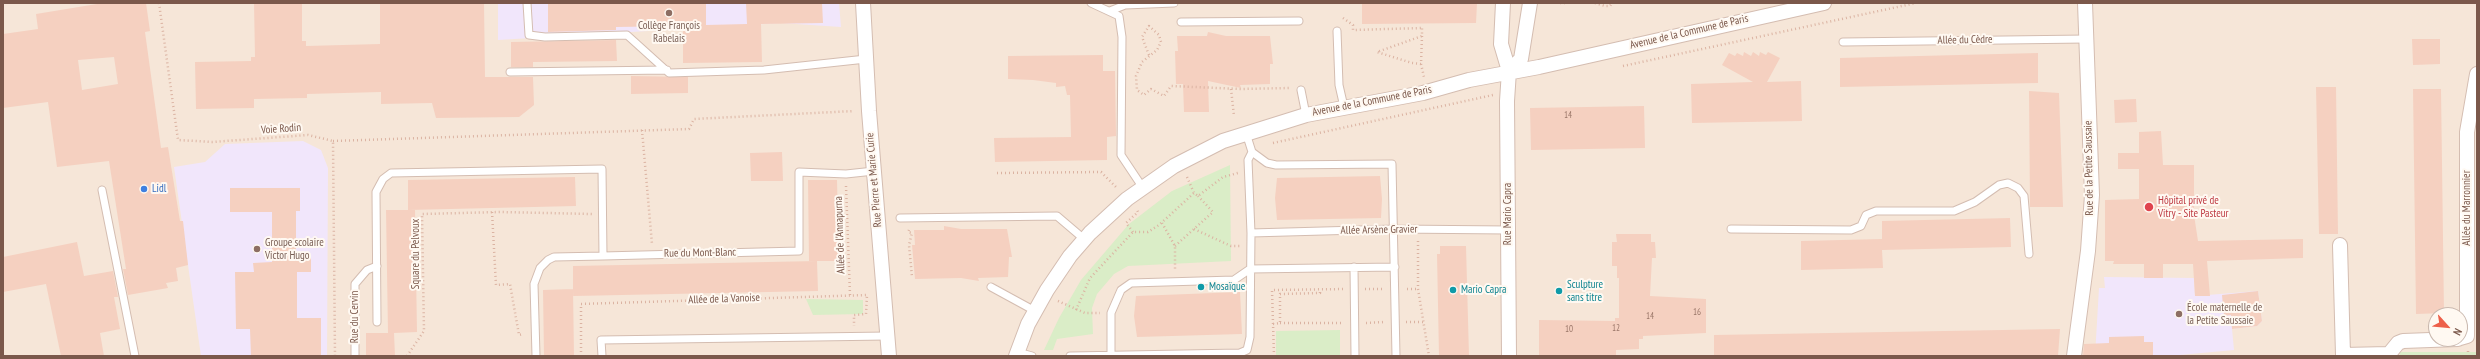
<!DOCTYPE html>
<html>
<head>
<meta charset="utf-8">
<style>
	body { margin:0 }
	#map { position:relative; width:2480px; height:359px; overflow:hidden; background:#fef4ea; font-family:"PT Sans Narrow",sans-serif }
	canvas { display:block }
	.frame { position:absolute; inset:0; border:4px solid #7b584b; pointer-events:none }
	.north { position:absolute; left:2428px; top:307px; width:40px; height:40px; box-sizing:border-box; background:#fff9f2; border:1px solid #cab9af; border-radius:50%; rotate:117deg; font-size:11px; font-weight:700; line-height:16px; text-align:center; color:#7b584b }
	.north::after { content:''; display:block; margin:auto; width:14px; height:18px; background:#ed604a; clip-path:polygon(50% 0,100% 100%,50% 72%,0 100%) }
</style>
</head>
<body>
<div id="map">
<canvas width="2480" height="359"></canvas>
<div class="frame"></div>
<div class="north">N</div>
</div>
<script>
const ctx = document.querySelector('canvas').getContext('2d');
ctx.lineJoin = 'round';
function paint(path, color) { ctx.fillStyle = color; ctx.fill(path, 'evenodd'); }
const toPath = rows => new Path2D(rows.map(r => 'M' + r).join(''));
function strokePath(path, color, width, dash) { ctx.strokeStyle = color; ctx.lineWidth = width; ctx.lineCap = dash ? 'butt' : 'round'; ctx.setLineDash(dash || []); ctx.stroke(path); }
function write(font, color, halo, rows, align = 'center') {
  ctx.font = font + ' "PT Sans Narrow",sans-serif'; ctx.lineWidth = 4; ctx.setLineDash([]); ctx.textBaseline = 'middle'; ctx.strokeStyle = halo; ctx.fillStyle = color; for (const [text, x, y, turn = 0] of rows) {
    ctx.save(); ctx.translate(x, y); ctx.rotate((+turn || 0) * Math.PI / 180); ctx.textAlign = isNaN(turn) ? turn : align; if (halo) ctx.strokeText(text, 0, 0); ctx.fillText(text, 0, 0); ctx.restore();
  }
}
paint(toPath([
	[3,3,2477,3,2477,356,3,356],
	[2436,315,2460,315,2460,339,2436,339]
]), '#f6e6d8');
paint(toPath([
	[498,3,839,3,841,27,781,23,498,40],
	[303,141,321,150,328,168,327,356,201,356,174,167,205,162,225,144],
	[2104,277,2194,278,2195,296,2258,291,2262,321,2257,326,2232,329,2234,350,2169,356,2095,356,2099,288,2105,288]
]), '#f1e6fb');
paint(toPath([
	[1230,165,1231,261,1128,266,1114,274,1097,294,1092,308,1093,334,1057,339,1053,350,1044,350,1059,318,1081,280,1129,224,1172,191],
	[806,299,863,300,863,314,813,315],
	[1340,330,1340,356,1276,356,1276,331],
	[2400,352,2477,352,2477,356,2400,356]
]), '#daedc7');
paint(toPath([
	[103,3,146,3,150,31,145,32,161,148,168,147,180,221,183,221,188,265,176,268,178,281,166,283,168,288,128,295,123,269,126,269,109,161,57,167,48,102,3,108,3,34,38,29,36,14],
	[114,57,118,84,82,90,78,60],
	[254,3,302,3,302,41,306,41,306,46,380,44,380,3,484,3,485,77,533,77,534,105,519,117,436,118,432,103,381,104,381,92,307,94,307,98,254,99,254,108,196,109,195,62,251,61,251,57,255,57],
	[548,3,706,3,706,25,747,24,746,3,822,3,823,23,761,24,762,62,683,63,683,26,616,27,616,30,548,32],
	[1362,3,1477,3,1476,23,1362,24],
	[1208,32,1226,36,1270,36,1273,64,1270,64,1270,84,1240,85,1241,88,1208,81,1209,112,1184,112,1183,84,1176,84,1175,51,1178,51,1177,36,1207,36],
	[2412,39,2440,39,2440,64,2413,65],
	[616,40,617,61,533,62,533,67,511,67,511,42],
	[1744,52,1751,56,1753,52,1759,56,1760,52,1766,55,1768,52,1780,58,1767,82,1801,81,1802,121,1692,123,1691,84,1753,82,1722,65,1729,53,1735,56,1737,53,1743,56],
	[2038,53,2038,83,1840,87,1840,58],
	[1103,55,1103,71,1115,71,1116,136,1107,137,1107,160,995,162,994,138,1071,137,1070,95,1067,95,1065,86,1056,87,1056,83,1033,80,1008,79,1008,56],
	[631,76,688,77,688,93,631,94],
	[2316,87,2336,87,2338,234,2319,234],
	[2413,89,2441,89,2444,313,2416,314],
	[2029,91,2059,93,2063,207,2030,207],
	[2136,99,2137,122,2115,123,2114,100],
	[1644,106,1645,148,1531,150,1530,108],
	[2161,131,2163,165,2194,165,2194,215,2198,241,2303,239,2303,258,2207,261,2210,296,2195,296,2193,264,2163,264,2163,278,2144,278,2144,264,2113,264,2114,261,2105,261,2105,200,2139,199,2139,169,2118,169,2118,153,2139,153,2139,132],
	[782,152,783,181,751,181,750,153],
	[1380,176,1382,199,1381,218,1277,220,1275,198,1277,178],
	[575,177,576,206,408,210,408,180],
	[808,180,837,180,839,261,809,261],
	[230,188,300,188,300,211,296,211,296,257,311,257,311,272,297,272,297,318,321,318,321,356,251,356,250,329,236,329,235,272,254,272,253,263,272,262,272,212,230,212],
	[386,210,415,210,417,332,394,333,395,356,366,356,366,333,388,333],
	[2010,218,2011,247,1882,250,1883,268,1801,270,1801,241,1882,239,1882,221],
	[944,226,961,229,1007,229,1012,257,1009,257,1008,277,978,278,979,281,961,278,915,279,912,245,915,245,914,230,944,230],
	[1616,234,1651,234,1651,242,1655,242,1656,258,1652,258,1650,296,1706,299,1706,333,1643,336,1643,339,1639,339,1639,349,1616,350,1616,356,1539,356,1539,320,1615,321,1615,318,1619,318,1619,278,1617,278,1617,266,1612,266,1612,242,1617,242],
	[77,242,84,276,113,271,118,297,114,297,120,329,100,333,104,356,61,356,46,284,3,292,3,257],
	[1440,246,1466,246,1469,356,1439,356,1437,254,1440,254],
	[817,261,818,291,573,296,573,266],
	[573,289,574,356,544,356,543,290],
	[2258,291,2262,321,2257,326,2232,329,2231,315,2224,316,2222,295],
	[1240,292,1242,334,1137,337,1134,316,1136,296],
	[2060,329,2058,356,1714,356,1714,335],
	[2144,336,2144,342,2153,342,2153,356,2083,356,2084,344,2109,343,2109,337]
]), '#f5d0c0');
const service = toPath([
	[527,3,529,35,545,37,627,35,669,73,764,70,866,59],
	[1091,3,1119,16,1122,37,1121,155,1143,188],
	[1110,11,1125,5,1174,3],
	[1181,22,1299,21],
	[1337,31,1339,85,1344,107],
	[1843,42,2086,39],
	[510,72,667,70],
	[1301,90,1306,115],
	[1246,133,1252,152,1248,160,1251,233,1395,229,1508,230],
	[1252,152,1267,163,1276,165,1392,164,1396,356],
	[102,190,135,356],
	[900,218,1057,216,1084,239],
	[1731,229,1851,230,1861,226,1866,215,1876,211,1954,211,1975,202,1999,185,2008,183,2018,188,2024,196,2029,254],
	[1354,267,1355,356],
	[991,287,1035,311],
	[377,322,376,192,383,179,391,173,602,169,603,256],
	[1017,352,1032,356],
	[355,356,355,284,367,270,377,266],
	[536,356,534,284,540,268,548,260,554,257,603,256,799,251,799,172,846,174,874,171],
	[602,356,601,340,887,336],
	[1070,356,1240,353,1247,350,1250,337,1251,233],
	[1111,356,1111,313,1121,290,1131,283,1234,280,1250,269,1395,267]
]);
const minor = toPath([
	[863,3,869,111,889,356],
	[1503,3,1501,44,1509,71,1521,59,1530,3],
	[2340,245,2343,355,2389,354,2398,343,2403,341,2458,339],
	[2460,338,2467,336,2467,132,2477,74],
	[1016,356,1028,324,1047,290,1070,256,1090,233,1127,199,1174,166,1223,141,1306,115,1423,93,1469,80,1539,67,1824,3],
	[1509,356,1507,101,1509,71],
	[2074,356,2088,251,2092,195,2085,3]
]);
strokePath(service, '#d4bdb1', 9);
strokePath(minor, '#d4bdb1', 16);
strokePath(toPath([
	[159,3,178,140,212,142,308,135,333,141,335,356],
	[1560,3,1567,3],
	[1595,3,1605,6,1610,6,1612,3],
	[1343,18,1353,25,1353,30,1422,28],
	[1422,36,1421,64,1424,77],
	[1149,55,1142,37,1149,26,1159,35,1161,42,1157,50,1142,62,1136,76,1137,90,1144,95,1151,89,1164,96,1171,86,1241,89,1290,88],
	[1421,64,1412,63,1377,52,1422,36,1422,26],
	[1623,66,1916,3],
	[1231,89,1234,116],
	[642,130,652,244],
	[333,141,689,129,694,119,854,111],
	[1273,143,1493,95],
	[997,173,1101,172,1117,188],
	[1187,177,1194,193],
	[846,186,850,295],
	[492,212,496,285,510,284,519,335,523,334],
	[1162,223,1175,246,1175,271],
	[1194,229,1231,246,1240,246],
	[909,230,908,232,912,233,909,245,912,277],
	[1133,232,1126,223,1138,212,1137,210],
	[1418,241,1418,289,1429,356],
	[1175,246,1213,212,1198,196],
	[1365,289,1384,289],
	[1407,289,1418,289],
	[1058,301,1085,313,1100,313],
	[1076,310,1090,278,1133,232,1148,232,1159,225,1194,193,1198,196,1223,177,1238,173],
	[1406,322,1423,322],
	[1280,323,1343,323],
	[1366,323,1385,322],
	[1273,324,1280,323,1280,294,1320,293,1320,289],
	[407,356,424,331,422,214,500,212,592,214],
	[581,356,581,304,867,295,866,314,854,315,854,326],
	[1274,356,1272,290,1344,289],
	[2468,356,2468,350]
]), '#dbb3a2', 2.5, [1, 3]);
strokePath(service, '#fff', 7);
strokePath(minor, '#fff', 14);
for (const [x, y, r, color] of [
	[669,13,4,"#8d6e63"],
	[144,189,4,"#3f7fe0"],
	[2149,207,5,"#e0444e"],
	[257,249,4,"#8d6e63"],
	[1201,287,4,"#0f9aa8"],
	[1453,290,4,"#0f9aa8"],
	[1559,291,4,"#0f9aa8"],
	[2179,314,4,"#8d6e63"]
]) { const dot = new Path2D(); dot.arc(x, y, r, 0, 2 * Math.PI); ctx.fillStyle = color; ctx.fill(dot); strokePath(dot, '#fff9f2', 1.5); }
write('9px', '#9a7668', null, [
	["14",1568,115],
	["16",1697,312],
	["14",1650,316],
	["12",1616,328],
	["10",1569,329]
]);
write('11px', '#785e54', '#fff9f2', [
	["Collège François",669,26,"center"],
	["Rabelais",669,39,"center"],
	["Groupe scolaire",265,243],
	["Victor Hugo",265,256],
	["École maternelle de",2187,308],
	["la Petite Saussaie",2187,321]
], 'left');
write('11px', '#7b584b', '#fff9f2', [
	["Avenue de la Commune de Paris",1689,32,-13],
	["Allée du Cèdre",1965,40,-1],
	["Avenue de la Commune de Paris",1372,101,-11],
	["Voie Rodin",281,129,-4],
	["Rue de la Petite Saussaie",2089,168,-91],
	["Rue Pierre et Marie Curie",874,180,-95],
	["Allée du Marronnier",2467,208,-90],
	["Rue Mario Capra",1508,214,-90],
	["Allée Arsène Gravier",1379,230,-1],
	["Allée de l'Annapurna",840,235,-92],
	["Rue du Mont-Blanc",700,253,-1],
	["Square du Pelvoux",416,254,-90],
	["Allée de la Vanoise",724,299,-2],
	["Rue du Cervin",355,317,-90]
]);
write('11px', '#366cbe', '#fff9f2', [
	["Lidl",152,189]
], 'left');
write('11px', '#be3a42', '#fff9f2', [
	["Hôpital privé de",2158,201],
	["Vitry - Site Pasteur",2158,214]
], 'left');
write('11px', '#0d838f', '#fff9f2', [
	["Sculpture",1567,285],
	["sans titre",1567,298],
	["Mosaïque",1209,287],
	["Mario Capra",1461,290]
], 'left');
</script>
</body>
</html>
